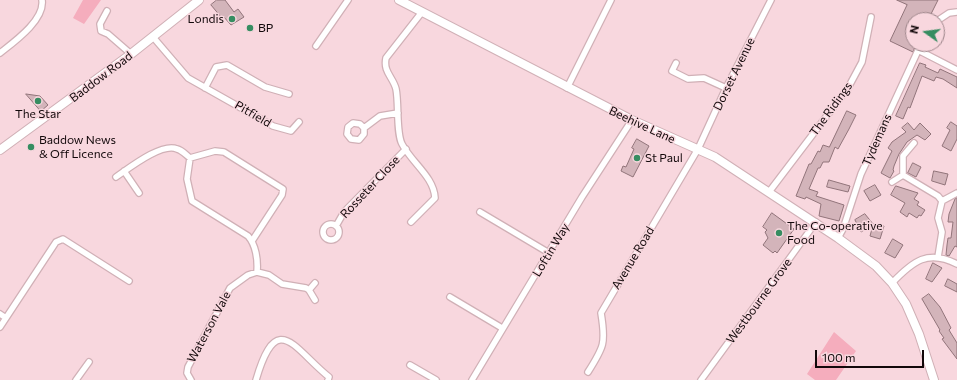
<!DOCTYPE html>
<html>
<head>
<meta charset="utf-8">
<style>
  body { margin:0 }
  #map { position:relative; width:957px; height:380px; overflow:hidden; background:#f8d7de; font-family:Commissioner,sans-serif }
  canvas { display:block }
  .north { position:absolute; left:905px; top:12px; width:40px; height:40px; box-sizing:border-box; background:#f8d7de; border:1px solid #9c8489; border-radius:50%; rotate:284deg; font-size:11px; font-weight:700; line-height:16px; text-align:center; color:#12080a }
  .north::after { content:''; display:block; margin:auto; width:14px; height:18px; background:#368d61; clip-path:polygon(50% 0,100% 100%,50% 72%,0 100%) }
  .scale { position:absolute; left:815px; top:350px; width:109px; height:18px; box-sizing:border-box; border:2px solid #12080a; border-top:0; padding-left:5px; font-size:12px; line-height:14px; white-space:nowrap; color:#12080a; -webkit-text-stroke:3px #f8d7de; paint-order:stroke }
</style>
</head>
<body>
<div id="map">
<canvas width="957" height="380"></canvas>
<div class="north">N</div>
<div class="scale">100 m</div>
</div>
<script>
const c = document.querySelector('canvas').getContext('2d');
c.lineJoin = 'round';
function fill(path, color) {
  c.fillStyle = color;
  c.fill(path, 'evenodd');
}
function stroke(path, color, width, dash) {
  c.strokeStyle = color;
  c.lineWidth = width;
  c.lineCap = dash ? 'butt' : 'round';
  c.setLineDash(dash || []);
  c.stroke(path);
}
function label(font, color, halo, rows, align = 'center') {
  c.font = font + ' Commissioner,sans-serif';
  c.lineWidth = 3;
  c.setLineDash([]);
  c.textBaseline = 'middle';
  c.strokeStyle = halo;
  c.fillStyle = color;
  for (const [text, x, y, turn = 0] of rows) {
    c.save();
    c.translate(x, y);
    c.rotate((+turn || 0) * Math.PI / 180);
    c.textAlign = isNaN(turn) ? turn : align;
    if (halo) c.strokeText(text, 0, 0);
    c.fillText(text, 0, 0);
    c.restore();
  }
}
const green = new Path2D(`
  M83 0H101L84 24 73 18Z
  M834 332 856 351 836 380H815L807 374Z`);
const building = new Path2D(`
  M217 0H225L234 12 238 9 244 17 231 25 223 16 221 17 211 5Z
  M897 0H938L928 20H913V44H916L913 52 890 41 907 5Z
  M920 63 926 65 925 67 938 73 940 69 957 77V88L943 79 936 77 934 81 922 76 910 108 908 107 903 119 896 116Z
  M26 94 40 96 48 105 41 111Z
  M847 111 856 115 849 129 838 149 835 147 829 162H823L820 168H818L809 189 818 192 816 196 844 205 839 221 819 216 821 204 806 197 805 199 796 196 809 164H811L818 151 820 152 823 145 829 147Z
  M951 122 957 126V139L951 151 942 146 950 130 947 128Z
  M908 123 914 130 920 123 931 134 925 140 917 135 907 142 899 154 894 166 893 170 894 171 890 178 881 173 892 151 888 148 892 142 906 132 902 128Z
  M637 139 649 146 633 177 621 171 623 166 626 167 634 149 632 148Z
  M913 163 921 167 916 177 908 173Z
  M934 171 948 174 945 185 932 181Z
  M829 180 850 186 848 192 827 187Z
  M875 185 881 195 870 201 864 191Z
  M896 186 918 193 914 199 919 202 917 205 925 210 921 216 919 215 917 218 909 213 907 217 900 212 905 203 891 195Z
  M957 198V247L955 246 949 256 946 255 947 245 948 238H951L953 222H948L949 214 955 199Z
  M772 213 794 229 777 253 775 251 773 253 763 245 768 238 765 232 767 230 763 227Z
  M865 214 873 224 884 226 880 239 870 236 873 225 861 232 855 220Z
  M893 239 903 245 895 258 885 253Z
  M933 263 942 268 932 282 926 279Z
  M948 279 957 284V292L945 286Z
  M929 294 940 307 951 328 949 330 957 343V359L942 339 944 338 939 331 940 330 922 299Z`);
const minor = new Path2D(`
  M107 11 100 24 101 31 108 34 131 54
  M937 21 949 13 957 12
  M153 37 188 78 273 126 291 131 299 122
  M316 46 348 0
  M918 50 957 70
  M0 53C14 42 45 20 42 0
  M676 63 672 71 688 79 704 78 726 88
  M205 88 216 67 227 65 265 87 289 94
  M567 88 611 0
  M364 128V134L359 140 351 139 347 134 348 127 353 123 360 124 364 128 380 116 398 113
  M914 143 903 156V175L938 196 942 201 938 218 942 232 938 257
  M190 158 215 151 224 152 283 189 282 195 252 241
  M124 171 139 193
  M116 177C128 169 162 142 177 149 182 150 186 155 190 158L187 179 192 201 248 236C256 245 258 260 257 272
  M892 182 903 175
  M769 192 848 88 862 62 871 17
  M942 201 957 193
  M480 212 549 253
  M411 222 435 198C434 177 412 163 402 144 396 133 399 103 396 89 393 77 383 72 386 58L422 12
  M323 232a8 8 0 1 1 16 0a8 8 0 1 1-16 0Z
  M336 226 344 212 406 149
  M838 238 843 229 861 174 921 44
  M892 283C913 261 928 249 957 264
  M309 290 315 283
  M450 297 502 328
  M0 314 6 318
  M0 327 56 242 63 239 129 281
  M410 365 436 380
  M588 372C604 347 606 343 601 313L698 149 726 88 771 0
  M76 380 89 362
  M191 380 187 373 188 367 230 288 248 275 257 272 269 275 282 284 306 288 309 290 315 300
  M256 380C277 308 294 349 329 377L328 380
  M472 380 582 197 632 120
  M701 380 816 222`);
const secondary = new Path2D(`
  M399 0 632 120 715 157 838 238 876 266 892 283 906 304 919 334 934 380
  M0 150 131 54 199 0`);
const markers = [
  [232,19,4,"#368d61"],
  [250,28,4,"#368d61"],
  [38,101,4,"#368d61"],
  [31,147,4,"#368d61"],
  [637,158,4,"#368d61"],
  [779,233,4,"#368d61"]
];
const poiNames = [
  ["Londis",224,19,"right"],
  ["BP",258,28],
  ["The Star",38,114,"center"],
  ["Baddow News",39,140],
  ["& Off Licence",39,154],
  ["St Paul",645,158],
  ["The Co-operative",787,226],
  ["Food",787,240]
];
const streetNames = [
  ["Dorset Avenue",734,74,-64],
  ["Baddow Road",101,77,-37],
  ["The Ridings",831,109,-54],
  ["Pitfield",253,114,30],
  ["Beehive Lane",642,125,25],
  ["Tydemans",877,140,-66],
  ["Rosseter Close",370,187,-47],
  ["Loftin Way",551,250,-59],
  ["Avenue Road",633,258,-59],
  ["Westbourne Grove",759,301,-54],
  ["Waterson Vale",209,327,-62]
];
fill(green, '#f5adbd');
fill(building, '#d3b4ba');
stroke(building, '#91747a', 1);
stroke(minor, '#d0b0b6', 8);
stroke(secondary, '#d0b0b6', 10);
stroke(minor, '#fff', 5.5);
stroke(secondary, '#fff', 8);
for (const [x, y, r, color] of markers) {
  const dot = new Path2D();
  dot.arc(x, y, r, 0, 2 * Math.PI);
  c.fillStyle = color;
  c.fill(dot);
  stroke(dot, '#f8d7de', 1.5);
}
label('12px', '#12080a', '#f8d7de', poiNames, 'left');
label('12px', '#12080a', '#f8d7de', streetNames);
</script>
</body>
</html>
